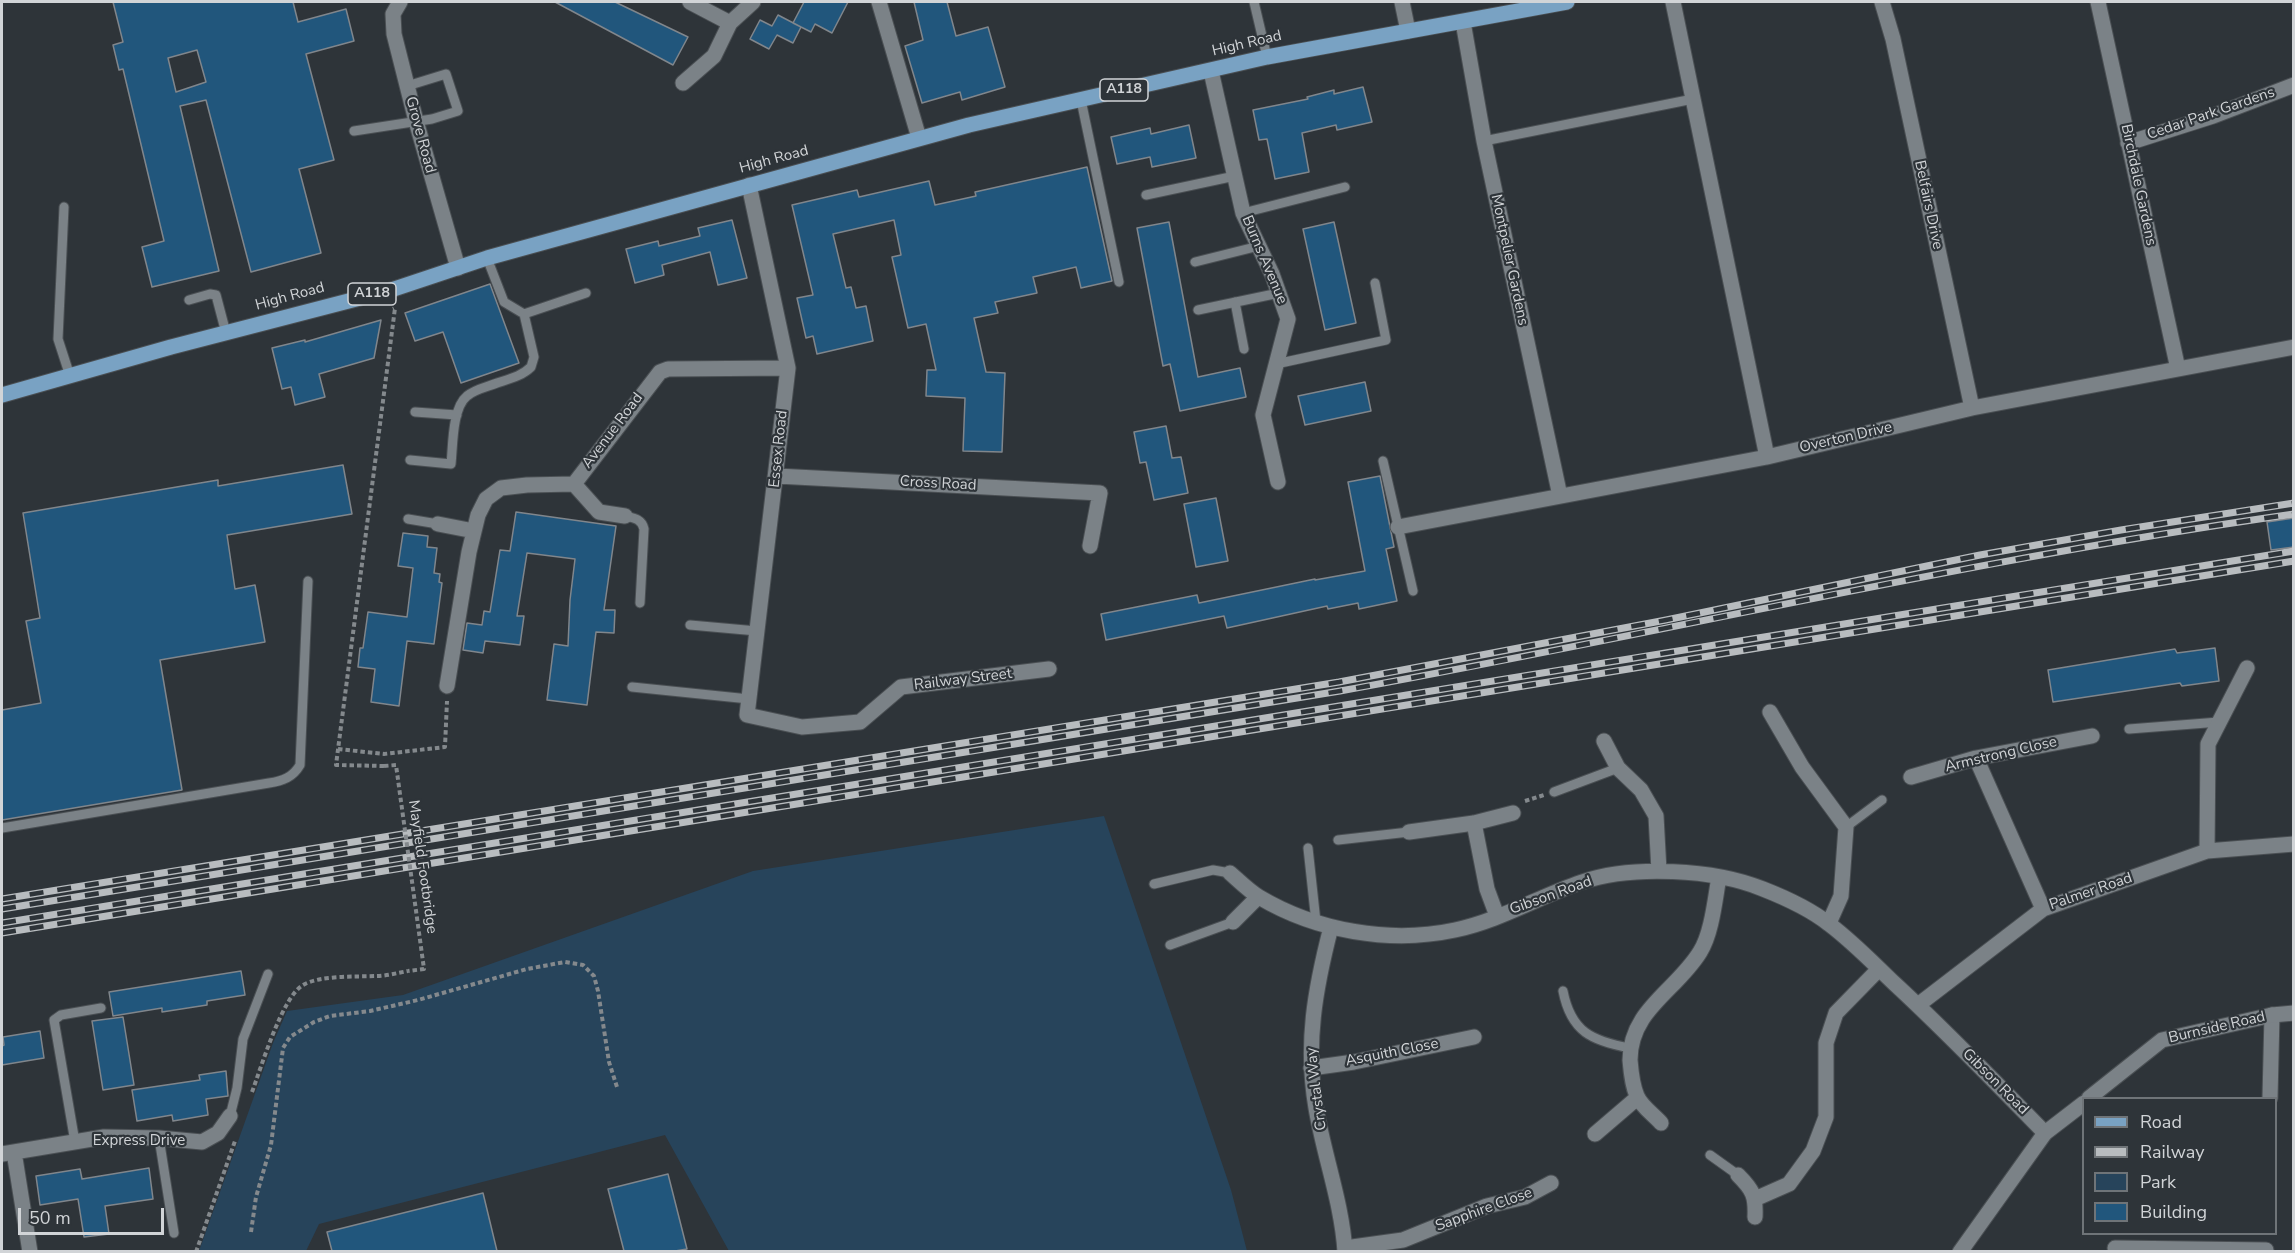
<!DOCTYPE html>
<html>
<head>
<meta charset="utf-8">
<style>
  body { margin:0 }
  #map { position:relative; width:2295px; height:1253px; overflow:hidden; background:#2e3439; font-family:"Nunito Sans",sans-serif }
  canvas { display:block }
  .frame { position:absolute; inset:0; border:3px solid #d1d4d7; pointer-events:none }
  .legend { position:absolute; left:2082px; top:1097px; width:195px; height:138px; box-sizing:border-box; background:#2e3439; border:2px solid #6f7478; margin:0; padding:8px 10px; list-style:none; font-size:18px; color:#d1d4d7 }
  .legend li { display:flex; align-items:center; gap:12px; height:30px }
  .legend b { width:30px; border:2px solid #6f7478 }
  .scale { position:absolute; left:18px; top:1208px; width:146px; height:27px; box-sizing:border-box; border:3px solid #d1d4d7; border-top:0; padding-left:8px; font-size:18px; line-height:21px; white-space:nowrap; color:#d1d4d7; -webkit-text-stroke:4px #2e3439; paint-order:stroke }
</style>
</head>
<body>
<div id="map">
<canvas width="2295" height="1253"></canvas>
<div class="frame"></div>
<ul class="legend">
<li><b style="height:8px;background:#79a2c3"></b>Road</li>
<li><b style="height:8px;background:#b8bcbf"></b>Railway</li>
<li><b style="height:16px;background:#27445b"></b>Park</li>
<li><b style="height:16px;background:#21567c"></b>Building</li>
</ul>
<div class="scale">50 m</div>
</div>
<script>
const c = document.querySelector('canvas').getContext('2d');
c.lineJoin = 'round';
function fill(path, color) {
  c.fillStyle = color;
  c.fill(path, 'evenodd');
}
function stroke(path, color, width, dash) {
  c.strokeStyle = color;
  c.lineWidth = width;
  c.lineCap = dash ? 'butt' : 'round';
  c.setLineDash(dash || []);
  c.stroke(path);
}
function label(font, color, halo, rows, align = 'center') {
  c.font = font + ' "Nunito Sans",sans-serif';
  c.lineWidth = 4.5;
  c.setLineDash([]);
  c.textBaseline = 'middle';
  c.strokeStyle = halo;
  c.fillStyle = color;
  for (const [text, x, y, turn = 0] of rows) {
    c.save();
    c.translate(x, y);
    c.rotate((+turn || 0) * Math.PI / 180);
    c.textAlign = isNaN(turn) ? turn : align;
    if (halo) c.strokeText(text, 0, 0);
    c.fillText(text, 0, 0);
    c.restore();
  }
}
const green = new Path2D(`
  M1104 816 1231 1190 1247 1251H729L665 1135 319 1224 306 1251H199L273 1043 287 1011 403 995 753 871Z`);
const building = new Path2D(`
  M113 2H293L298 22 346 9 354 41 306 54 334 160 299 169 321 253 251 272 206 100 180 106 219 271 152 287 142 247 164 241 123 69 119 70 113 45 123 42ZM197 50 206 82 176 92 168 58Z
  M555 2H615L688 37 673 65Z
  M804 2H848L832 33 815 24 811 32 793 23Z
  M914 2H947L956 36 988 27 1005 87 962 100 960 92 922 103 905 46 923 40Z
  M778 15 801 27 793 43 777 35 769 49 750 39 760 20 772 26Z
  M1363 87 1372 122 1337 130 1336 125 1302 133 1309 172 1275 179 1267 139 1259 140 1253 110 1308 99 1307 97 1334 90V94Z
  M1189 125 1196 158 1152 167 1150 157 1117 164 1111 137 1150 128 1151 134Z
  M1087 167 1112 281 1081 288 1076 267 1033 277 1037 293 995 302 998 313 974 318 986 372 1005 373 1002 452 963 451 965 398 926 396 927 370H936L926 324 908 328 892 257 901 255 894 220 833 234 846 288 851 287 856 308 866 306 873 341 817 354 813 336 806 338 797 298 813 295 792 205 857 190 859 197 929 181 935 205 976 196 975 192Z
  M732 220 747 278 718 285 710 252 662 265 664 275 635 283 626 249 658 241 659 246 700 236 698 228Z
  M1169 222 1198 377 1240 368 1246 397 1180 411 1170 364 1163 366 1137 228Z
  M1334 222 1356 323 1325 330 1303 229Z
  M490 284 519 363 461 383 443 332 415 341 405 313Z
  M381 320 374 358 319 374 325 397 295 405 291 387 282 389 272 348 305 340V342Z
  M1365 382 1371 411 1305 425 1298 396Z
  M1166 426 1172 458 1181 457 1188 493 1154 500 1146 462 1140 463 1134 432Z
  M343 465 352 514 227 535 235 589 255 585 265 642 160 660 182 790 2 820V710L41 703 26 621 40 618 23 513 218 480V486Z
  M1380 476 1394 547 1386 549 1397 601 1359 609 1358 603 1328 609 1327 606 1227 628 1224 616 1106 640 1101 614 1197 595 1199 603 1315 579V580L1365 571 1348 482Z
  M1216 498 1228 561 1196 567 1184 504Z
  M516 512 616 526 604 610H615L614 633 596 632 587 705 547 700 554 644 568 646 570 600 575 559 527 553 517 616H524L520 645 485 641 483 653 463 650 467 623 482 625 484 611 490 612 500 550 510 551Z
  M2294 518V547L2271 550 2267 522Z
  M403 533 428 536 427 547 437 548 434 573 440 574 439 582 442 583 434 644 407 641 399 706 371 702 375 669 358 667 360 648H363L368 612 407 617 413 568 398 566Z
  M2215 648 2219 681 2182 686 2180 683 2053 702 2048 670 2175 649 2177 653Z
  M241 971 245 995 207 1001V1005L162 1012V1008L113 1016 109 992Z
  M123 1017 134 1085 103 1090 92 1021Z
  M40 1031 44 1058 2 1065V1046L4 1045 3 1037Z
  M226 1071 228 1096 206 1099 208 1115 173 1121 172 1115 137 1121 132 1090 200 1080 199 1075Z
  M149 1168 153 1199 105 1206 109 1234 84 1237 78 1199 40 1205 36 1176 80 1169 82 1179Z
  M668 1174 687 1249 675 1251H624L608 1189Z
  M483 1193 497 1251H332L327 1232Z`);
const path = new Path2D(`
  M338 749 384 754 445 747 447 701
  M384 766 336 765 395 308 393 309
  M1525 801 1544 795
  M252 1092C261 1068 282 997 303 985 320 975 356 977 376 976 386 976 397 973 408 971
  M251 1232 256 1197 271 1145 283 1048 290 1037 314 1022 330 1016 370 1011 418 1000 527 969 565 962 583 965 594 976 598 991 609 1062 617 1087
  M196 1252 235 1141`);
const lane = new Path2D(`
  M1254 2 1267 57
  M1081 100 1119 282
  M354 131 432 119 458 111 446 74 407 86
  M1484 141 1693 99
  M1146 195 1235 176
  M64 207 58 339 70 376
  M1243 213 1345 187
  M487 258 504 302 524 314 586 293
  M1195 262 1259 246
  M189 300 210 294 216 295 226 333
  M1235 302 1244 349
  M1198 310 1279 293
  M1276 364 1386 340 1375 283
  M415 412 457 415
  M410 460 451 464C453 446 452 408 467 396 475 389 487 387 497 383 509 379 522 376 531 367L534 357 524 314
  M1383 461 1413 591
  M625 516C634 518 642 519 644 529L640 603
  M408 519 438 524
  M690 625 757 631
  M632 687 749 699
  M2129 729 2219 722
  M1554 792 1618 768
  M1846 827 1882 800
  M2 828 269 783C283 781 293 777 300 765L308 581
  M1338 840 1409 832
  M1308 848 1316 922
  M1154 884 1213 870 1230 873
  M1170 945 1233 922
  M1563 991C1571 1032 1592 1041 1630 1048
  M230 1116 237 1088 243 1039 268 974
  M159 1138 174 1233
  M75 1142 54 1020 61 1015 101 1008
  M1710 1155 1738 1175`);
const street = new Path2D(`
  M690 2 730 23 753 2
  M879 2 919 138
  M1402 2 1408 31
  M1673 2 1767 457
  M1882 2 1893 39 1972 408
  M2098 2 2178 369
  M1463 22 1484 141 1560 496
  M1211 71 1243 213 1272 274 1288 319 1263 415 1278 482
  M683 83 714 56 730 23
  M2128 143 2213 116 2294 85
  M749 185 788 368 747 715 802 727 860 722 901 687 1049 669
  M777 476 1100 493 1090 546
  M574 484 660 372 668 369 788 368
  M574 484 599 512 625 516
  M438 524 474 531
  M1398 527 1767 457 1972 408 2294 347
  M447 686 469 552 478 515 486 499 501 488 527 485 574 484
  M1770 712 1802 767 1846 827 1841 896 1829 923
  M1604 741 1618 768 1641 790 1656 816 1659 871
  M1976 758 2043 909
  M1911 777 1976 758 2092 736
  M1474 823 1487 889 1497 916
  M1409 832 1474 823 1513 813
  M2207 851 2208 744 2247 668
  M1230 873C1239 881 1249 891 1259 897 1316 931 1390 944 1455 930 1499 921 1540 896 1582 882 1632 865 1714 869 1763 889 1786 898 1810 909 1829 924 1853 942 1874 964 1895 984 1947 1032 1996 1083 2045 1133
  M1233 922 1258 897
  M1331 927C1315 989 1305 1044 1316 1108 1324 1156 1342 1203 1345 1252
  M1918 1005 2043 909 2207 851 2294 844
  M1311 1068 1354 1062 1474 1037
  M2270 1098 2272 1015
  M1661 1123C1654 1115 1641 1106 1637 1096 1632 1085 1631 1072 1630 1060 1630 1010 1676 991 1700 952 1712 933 1715 899 1719 877
  M1595 1134 1637 1098
  M14 1152 30 1252
  M2 1154 104 1137 159 1138 202 1142 218 1133 230 1116
  M1738 1175C1753 1190 1756 1196 1755 1217
  M1755 1199 1789 1184 1813 1151 1826 1117V1043L1836 1013 1879 969
  M1345 1248 1403 1240 1487 1206 1525 1197 1551 1183
  M2115 1248 2266 1250`);
const secondary = new Path2D(`
  M400 2 393 14 394 34 416 121 458 268
  M2089 1098 2162 1040 2272 1015 2294 1013
  M1960 1252 2045 1133 2084 1103`);
const primary = new Path2D(`
  M2 395 171 347 391 290 487 258 969 125 1267 57 1567 2`);
const rail = new Path2D(`
  M2 899 1339 682 1666 620 1980 555 2121 530 2294 503
  M2 909 1340 691C1658 634 1973 559 2294 514
  M2 923 2294 551
  M2 933 2294 561`);
const pathBridge = new Path2D(`
  M384 766 396 765 424 969 408 971`);
const shields = [
  [1124,90,48],
  [372,294,48]
];
const shieldNames = [
  ["A118",1124,90],
  ["A118",372,294]
];
const streetNames = [
  ["High Road",1247,44,-13],
  ["Cedar Park Gardens",2211,114,-19],
  ["Grove Road",420,135,75],
  ["High Road",774,160,-15],
  ["Birchdale Gardens",2138,185,78],
  ["Belfairs Drive",1928,205,78],
  ["Burns Avenue",1264,260,67],
  ["Montpelier Gardens",1509,260,78],
  ["High Road",290,297,-15],
  ["Avenue Road",613,431,-53],
  ["Overton Drive",1846,438,-13],
  ["Essex Road",779,449,-84],
  ["Cross Road",938,484,3],
  ["Railway Street",963,680,-7],
  ["Armstrong Close",2001,755,-13],
  ["Mayfield Footbridge",422,867,82],
  ["Palmer Road",2091,892,-19],
  ["Gibson Road",1551,896,-20],
  ["Burnside Road",2217,1028,-13],
  ["Asquith Close",1392,1053,-11],
  ["Gibson Road",1995,1082,45],
  ["Crystal Way",1317,1089,-97],
  ["Express Drive",139,1141],
  ["Sapphire Close",1484,1210,-20]
];
fill(green, '#27445b');
fill(building, '#21567c');
stroke(building, '#80868c', 1.5);
stroke(lane, '#4a4f53', 11);
stroke(street, '#4a4f53', 17);
stroke(secondary, '#4a4f53', 17);
stroke(primary, '#4a4f53', 17);
stroke(path, '#84898d', 4, [4.5, 3]);
stroke(lane, '#7b8287', 9);
stroke(street, '#7b8287', 15);
stroke(secondary, '#7b8287', 15);
stroke(primary, '#79a2c3', 15);
stroke(rail, '#b8bcbf', 7);
stroke(rail, '#2e3439', 4.5, [14]);
stroke(pathBridge, '#84898d', 4, [4.5, 3]);
for (const [x, y, w] of shields) {
  const box = new Path2D();
  box.roundRect(x - w / 2, y - 11, w, 22, 4.5);
  c.fillStyle = '#2e3439';
  c.fill(box);
  stroke(box, '#d1d4d7', 1.5);
}
label('bold 14px', '#d1d4d7', null, shieldNames);
label('15px', '#d1d4d7', '#2e3439', streetNames);
</script>
</body>
</html>
